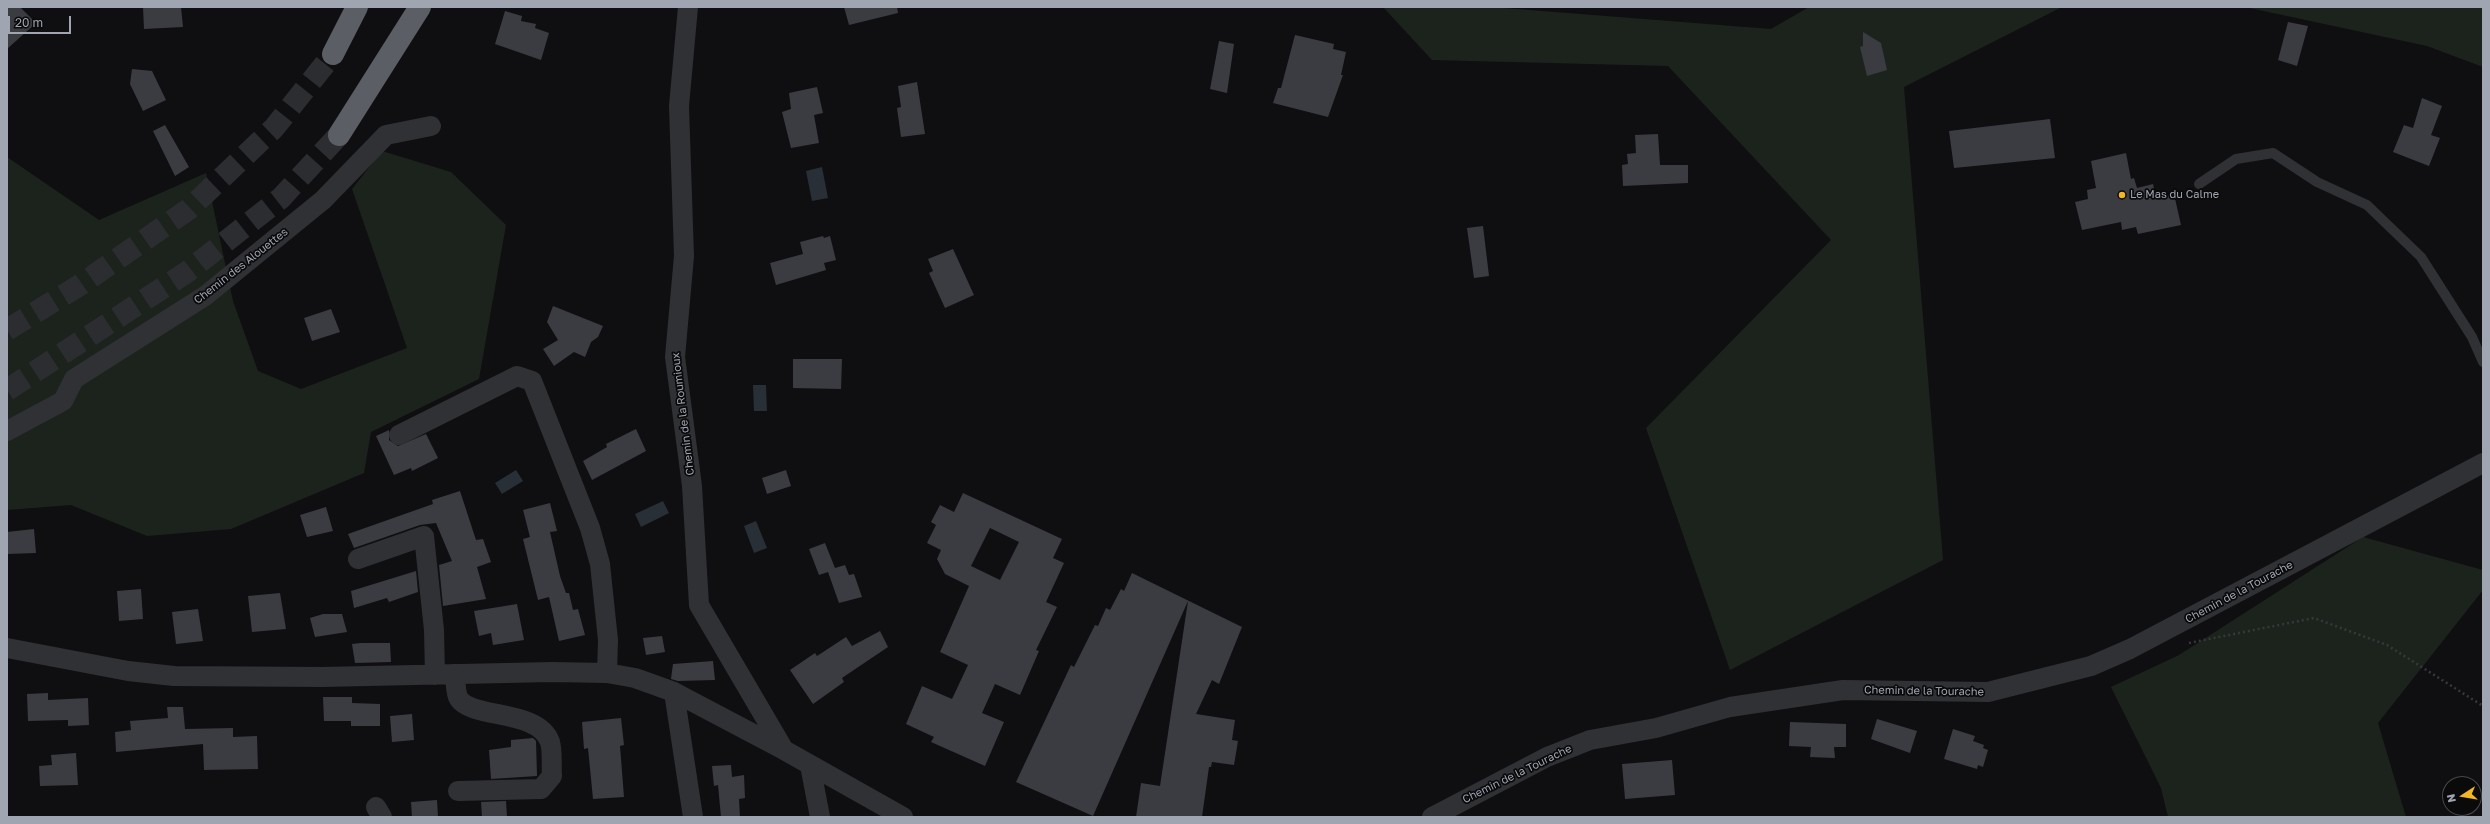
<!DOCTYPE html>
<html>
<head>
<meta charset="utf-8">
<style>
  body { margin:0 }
  #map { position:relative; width:2490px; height:824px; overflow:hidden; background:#0f0f11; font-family:"Golos Text",sans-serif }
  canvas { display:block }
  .frame { position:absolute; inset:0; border:8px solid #a0a5b2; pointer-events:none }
  .north { position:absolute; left:2442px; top:776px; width:40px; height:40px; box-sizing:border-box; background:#0a0a0b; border:1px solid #46484e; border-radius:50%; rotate:258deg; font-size:11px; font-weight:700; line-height:16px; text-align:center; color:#a0a5b2 }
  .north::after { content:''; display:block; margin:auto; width:14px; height:18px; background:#f2b625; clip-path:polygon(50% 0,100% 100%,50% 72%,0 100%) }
  .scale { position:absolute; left:8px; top:16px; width:63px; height:18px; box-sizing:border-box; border:2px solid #a0a5b2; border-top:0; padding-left:5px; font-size:12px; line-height:14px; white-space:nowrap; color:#a0a5b2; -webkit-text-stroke:3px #0a0a0b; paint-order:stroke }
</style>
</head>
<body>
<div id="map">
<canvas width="2490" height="824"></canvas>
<div class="frame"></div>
<div class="north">N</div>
<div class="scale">20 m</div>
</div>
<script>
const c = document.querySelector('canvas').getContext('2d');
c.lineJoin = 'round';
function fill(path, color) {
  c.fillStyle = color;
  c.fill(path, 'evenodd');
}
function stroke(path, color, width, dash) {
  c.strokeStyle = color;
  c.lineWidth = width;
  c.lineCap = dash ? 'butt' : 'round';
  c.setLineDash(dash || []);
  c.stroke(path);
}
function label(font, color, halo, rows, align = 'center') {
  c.font = font + ' "Golos Text",sans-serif';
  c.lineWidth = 3.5;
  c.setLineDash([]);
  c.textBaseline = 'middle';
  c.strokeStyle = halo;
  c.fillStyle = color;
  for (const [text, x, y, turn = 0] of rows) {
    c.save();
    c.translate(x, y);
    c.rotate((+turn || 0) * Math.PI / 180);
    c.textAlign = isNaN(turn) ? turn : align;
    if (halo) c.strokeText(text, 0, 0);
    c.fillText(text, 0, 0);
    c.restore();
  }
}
const green = new Path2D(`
  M1383 7H1491L1771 29 1809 7H2062L1904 87 1943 560 1730 670 1646 428 1831 240 1668 66 1432 60Z
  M2245 7H2483V67L2427 46Z
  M382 151 451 172 506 225 479 379 371 432 364 473 231 529 147 536 71 505 7 510V157L99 220 206 173 233 301 258 371 301 389 407 348 352 189Z
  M2363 537 2483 570V590L2378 723 2406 817H2168L2161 788 2111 687 2179 655Z`);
const water = new Path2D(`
  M822 167 828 198 812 201 806 171Z
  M753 385H766L767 411H754Z
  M516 470 523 481 502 494 495 483Z
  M663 501 669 513 641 527 635 514Z
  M756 521 767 548 754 553 744 526Z`);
const building = new Path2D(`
  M7 7H20L36 23 7 49Z
  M143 7H181L183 27 144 29Z
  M844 7H897L898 13 849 25Z
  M505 11 522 16 521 21 536 24 535 28 549 33 541 60 495 44Z
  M2288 22 2308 26 2297 66 2278 60Z
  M1863 32 1881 43 1887 70 1867 76 1860 47 1863 46Z
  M1295 35 1334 44 1333 49 1346 52 1341 75H1343L1328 117 1273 103 1278 88H1281Z
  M1219 41 1234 44 1227 93 1210 89Z
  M132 69 152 71 166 100 143 111 130 84Z
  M917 82 925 134 901 137 897 108 901 107 898 86Z
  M817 87 823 113 814 115 819 143 791 148 782 112 791 109 789 93Z
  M2422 98 2442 106 2431 135 2440 138 2429 166 2393 152 2404 125 2413 128Z
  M2050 119 2055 158 1954 168 1949 131Z
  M165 125 189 167 175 176 153 131Z
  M1658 134 1660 165H1688V183L1623 186 1622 165 1628 164 1627 154 1636 153 1635 135Z
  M2126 153 2131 179 2134 178 2137 188 2153 184 2156 198 2174 194 2181 225 2138 234 2136 227 2122 230 2121 222 2082 230 2075 202 2088 199 2087 190 2096 188 2091 161Z
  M1483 226 1489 276 1474 278 1467 228Z
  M823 236 824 238 830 236 836 260 824 263 826 270 776 285 770 263 803 254 800 242Z
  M953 249 974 295 945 308 929 273 933 271 928 259Z
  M553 306 603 326 598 337 591 342 585 357 574 352 554 366 543 349 558 340 547 322Z
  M331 309 340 332 312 341 304 318Z
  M793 359H842L841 389 793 388Z
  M636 429 646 451 592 480 583 461 607 447 606 444Z
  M389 430V440L398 446 426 434 438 458 412 471 411 468 394 475 376 436Z
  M786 470 791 486 767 494 762 478Z
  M460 491 476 540 483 539 491 562 477 567 486 599 443 606 439 565 452 561 436 523 420 525 354 548 348 534 433 504 432 500Z
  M963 493 1062 539 1053 558 1064 563 1046 602 1057 607 1036 650 1039 651 1020 695 995 684 982 713 1004 722 985 766 931 742 934 737 906 724 922 686 952 699 968 665 940 652 969 586 945 574 937 559 941 550 927 543 936 525 931 522 940 505 954 512ZM990 528 1019 542 1000 580 971 566Z
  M550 503 557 531 550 532 560 576 566 593H569L573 610 578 609 585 635 559 641 549 597 538 600 523 539 530 537 523 510Z
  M326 507 333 531 307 537 300 515Z
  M34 529 36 553 7 554V532Z
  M825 543 835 568 845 565 849 575 854 574 862 597 839 603 828 572 819 575 809 549Z
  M416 571 418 592 389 602 387 598 354 608 351 591Z
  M1132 573 1242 627 1219 684 1212 680 1196 714 1235 720 1232 740 1238 741 1234 765 1212 762 1211 767H1209L1202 817H1136L1141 783 1160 786 1188 601 1093 816 1016 782 1071 665 1074 667 1095 625 1098 626 1106 608 1110 610 1121 589 1124 591Z
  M141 589 143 619 119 621 117 591Z
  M280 593 286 629 252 632 248 596Z
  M517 604 524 640 493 645 491 633 479 636 474 611Z
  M198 609 203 641 176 644 172 612Z
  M323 614H342L347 632 315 637 310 618Z
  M880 631 888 647 842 678 844 682 813 704 790 670 815 653 817 656 846 637 852 646Z
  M662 636 665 652 646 655 643 638Z
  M361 643H390L391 662 355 663 352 644Z
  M713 661 715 680 678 681 671 679 673 664Z
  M48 693V700L88 698 89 725 68 726V720L28 721 27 694Z
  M323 697H352V703L380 704V726H351V721H324Z
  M167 707H183L185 729 233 728V737L257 736 258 769 204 770 203 744 116 752 115 732 131 730 130 721 168 718Z
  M412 714 414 740 392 742 390 716Z
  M621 718 624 745 620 746 624 797 593 799 588 748 584 749 582 722Z
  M1877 719 1917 731 1910 753 1871 739Z
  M1790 722 1846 724V747H1834L1835 758 1810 757 1811 747 1789 746Z
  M1953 729 1975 736 1973 741 1984 745 1983 748 1988 750 1983 767 1978 765 1977 769 1944 759Z
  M533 738 536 741 537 776 491 779 489 750 511 747V740Z
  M76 753 78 785 40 786 39 766 52 765 51 755Z
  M1672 760 1675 795 1625 799 1622 764Z
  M731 765 732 777 744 775 745 798 739 799 740 817H721L718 785 714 786 712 766Z
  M437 800 438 817H412L411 802Z
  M506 801 507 817H482L481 802Z`);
const highwayTunnel = new Path2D(`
  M7 330 80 285 189 209 274 128 333 54
  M7 390 187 272 281 198 339 135`);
const path = new Path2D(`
  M2189 643 2314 618 2387 645 2483 706`);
const lane = new Path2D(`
  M2199 184 2236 159 2273 153 2317 182 2367 205 2421 257 2472 337 2483 362`);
const street = new Path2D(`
  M688 7 679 106 684 256 675 357 692 486 699 605 784 750
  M7 431 63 401 74 379 205 296 323 200 386 135 431 126
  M399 435 517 376 532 381 590 528 600 564 608 640 607 673
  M358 559 424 536 434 630 435 675
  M7 648 128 671 174 676 322 677 552 672 607 673 635 678 674 692 784 750 903 817
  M455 674C456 681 455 693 459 699 473 719 538 709 550 742 553 752 551 766 552 776L541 789 458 791
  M674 692 693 817
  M810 765 820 817
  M376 807 382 817
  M1432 817 1547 757 1590 740 1656 728 1730 707 1843 690 1988 692 2091 666 2130 649 2483 463`);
const highway = new Path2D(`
  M333 54 357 7
  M339 135 420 7`);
const markers = [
  [2122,195,4,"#f2b625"]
];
const poiNames = [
  ["Le Mas du Calme",2130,195]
];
const streetNames = [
  ["Chemin des Alouettes",241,266,-38],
  ["Chemin de la Roumioux",683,414,-97],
  ["Chemin de la Tourache",2239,592,-28],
  ["Chemin de la Tourache",1924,691,1],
  ["Chemin de la Tourache",1517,774,-26]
];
fill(green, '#1c231d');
fill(water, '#282f36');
fill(building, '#3b3c41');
stroke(highwayTunnel, '#2c2d31', 22, [22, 11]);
stroke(path, '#36383c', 2.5, [2, 3]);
stroke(lane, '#303135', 10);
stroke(street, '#303135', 20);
stroke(highway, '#5c5e66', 22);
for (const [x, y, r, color] of markers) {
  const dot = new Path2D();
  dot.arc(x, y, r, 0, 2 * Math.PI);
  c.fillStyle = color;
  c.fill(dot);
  stroke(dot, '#0a0a0b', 1.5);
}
label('11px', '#a0a5b2', '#0a0a0b', poiNames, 'left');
label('11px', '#a0a5b2', '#0a0a0b', streetNames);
</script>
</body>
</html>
